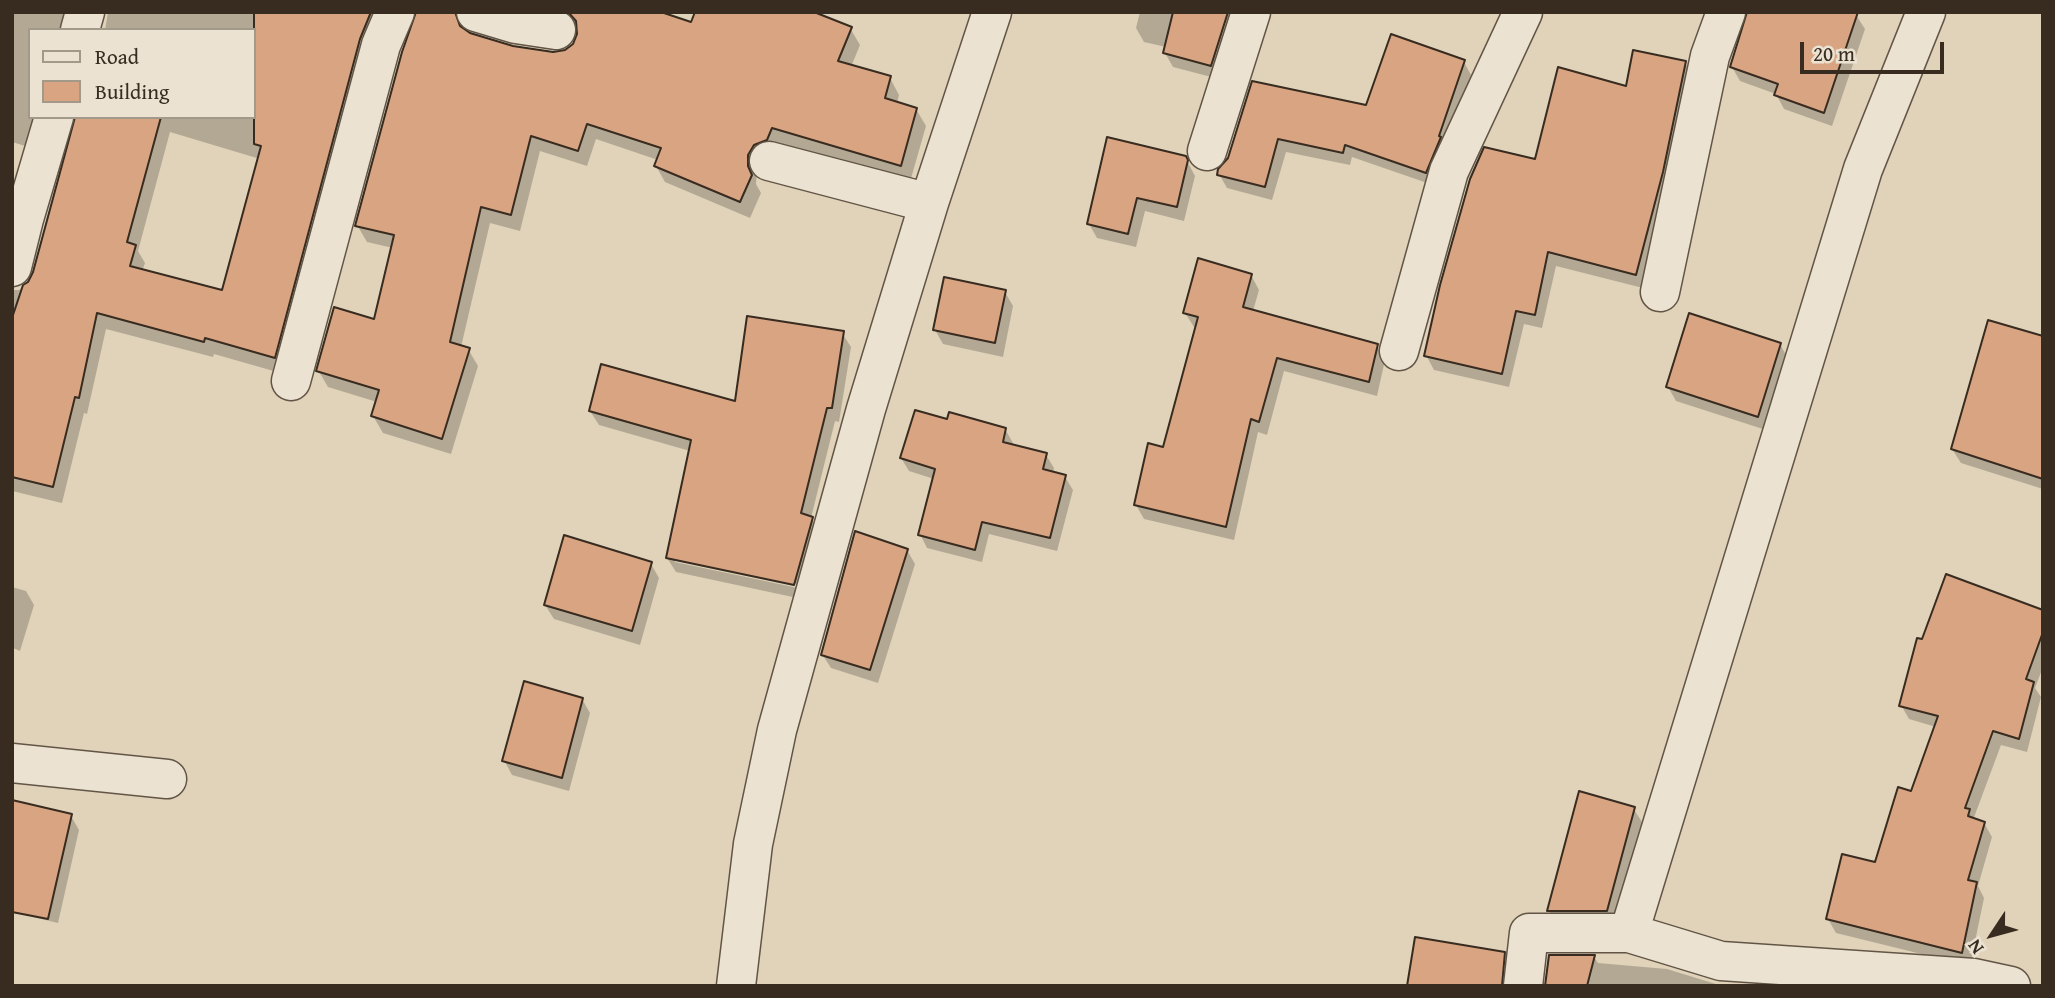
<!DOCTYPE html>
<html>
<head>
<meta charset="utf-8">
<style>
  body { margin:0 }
  #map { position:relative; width:2055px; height:998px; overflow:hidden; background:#e0d3b9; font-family:"Gentium Book Plus",serif }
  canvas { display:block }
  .frame { position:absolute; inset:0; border:14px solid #382b20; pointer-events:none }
  .legend { position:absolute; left:28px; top:28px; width:228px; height:91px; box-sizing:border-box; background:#ebe2d2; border:2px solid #a3998b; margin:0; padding:9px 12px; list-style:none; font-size:21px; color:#382b20 }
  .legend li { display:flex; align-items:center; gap:14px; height:35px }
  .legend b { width:35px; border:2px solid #a3998b }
  .north { position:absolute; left:1957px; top:900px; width:70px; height:70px; -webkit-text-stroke:5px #ebe2d2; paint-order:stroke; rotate:234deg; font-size:19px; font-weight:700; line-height:28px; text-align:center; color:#382b20 }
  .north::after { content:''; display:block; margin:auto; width:24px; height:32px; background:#382b20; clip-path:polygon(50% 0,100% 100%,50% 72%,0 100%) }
  .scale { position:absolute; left:1800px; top:42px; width:144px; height:32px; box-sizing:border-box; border:4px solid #382b20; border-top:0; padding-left:9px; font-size:21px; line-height:24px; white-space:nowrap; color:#382b20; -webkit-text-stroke:5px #ebe2d2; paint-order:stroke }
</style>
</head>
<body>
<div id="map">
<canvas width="2055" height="998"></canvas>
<div class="frame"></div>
<ul class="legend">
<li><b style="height:9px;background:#ebe2d2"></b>Road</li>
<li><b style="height:19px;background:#d8a482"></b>Building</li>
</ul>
<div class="north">N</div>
<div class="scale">20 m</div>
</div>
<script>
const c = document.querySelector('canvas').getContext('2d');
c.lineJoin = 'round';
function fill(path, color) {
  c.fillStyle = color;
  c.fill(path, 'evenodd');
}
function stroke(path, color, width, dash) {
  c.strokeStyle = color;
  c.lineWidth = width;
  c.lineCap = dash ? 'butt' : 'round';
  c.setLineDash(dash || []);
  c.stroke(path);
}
const shadow = new Path2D(`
  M12 12H80L71 30H30V117H49L35 149 12 142Z
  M108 12H390L284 374 214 354 213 357 106 329 87 414 84 413 62 503 12 491V290H19L29 283 35 273 77 117H254V30H105ZM170 132 260 159 224 292 142 271 145 263 138 251Z
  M418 12H471L463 24 464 31 512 47 553 53 564 52 574 45 579 29 571 25 510 12H655L692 25 850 28 860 45 851 67 890 78 899 95 897 103 916 109 926 126 910 182 782 144 776 156 757 172 756 184 761 193 750 218 665 182 656 166 658 160 596 139 587 166 540 151 520 231 490 223 461 347 468 349 478 366 451 454 383 433 373 416 377 402 328 387 318 370 376 321 393 248 367 242 357 225Z
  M1140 12H1244L1219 79 1173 67 1165 53 1166 47 1144 42 1136 28Z
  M1856 15 1865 29 1832 126 1784 109 1776 94 1740 81 1732 67Z
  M1464 62 1471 75 1433 185 1352 157 1350 165 1286 152 1272 200 1227 188 1219 174 1229 158 1253 83 1368 107Z
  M1685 63 1694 77 1643 288 1556 266 1542 328 1524 324 1509 387 1434 370 1426 355 1627 88Z
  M1185 157 1195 176 1184 221 1145 211 1136 247 1097 238 1089 224Z
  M1251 275 1259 290 1253 311 1377 346 1385 360 1377 396 1284 371 1267 435 1258 432 1234 540 1144 519 1136 505 1164 449 1197 328 1194 327 1185 313Z
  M1005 292 1013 306 1003 357 943 344 935 330Z
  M842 333 851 347 839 422 835 421 811 518 820 533 802 599 676 572 667 558 690 451 599 425 590 411 736 404ZM675 558 803 585V589L675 562Z
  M2043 338V489L1961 463 1952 449Z
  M1780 344 1788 359 1766 430 1676 401 1668 387Z
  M948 421 1005 429 1013 443 1012 446 1046 455 1054 468 1053 473 1065 477 1073 490 1057 551 989 534 982 562 927 548 920 534 934 479 909 471 901 458Z
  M907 550 915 564 878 683 831 668 822 654Z
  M651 564 659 578 640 645 554 619 545 605Z
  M12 587 26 591 34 605 20 651 13 648 12 652Z
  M2043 612V667L2035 688 2041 697 2027 752 2001 745 1973 820 1984 823 1992 837 1978 886 1984 898 1970 966 1836 933 1828 919 1876 864 1913 793 1936 727 1909 719 1901 705 1923 641Z
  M582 699 590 713 569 791 512 775 504 760Z
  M1633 808 1642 822 1614 925H1557L1549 911Z
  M71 816 79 830 58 923 12 912Z
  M1504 953 1513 969 1511 986H1409Z
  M1594 957 1598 963 1667 969 1719 985 1737 986H1547Z`);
const building = new Path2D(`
  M254 12H371L360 39 275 358 205 338 204 342 97 313 79 398 75 397 53 487 12 477V318L23 285 28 282 33 272 75 117H161L127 242 136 245 130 266 222 290 261 146 254 144Z
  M416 12H455L460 26 470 33 513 46 553 52 565 50 573 44 577 34 576 21 568 12H661L691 22 695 12H814L852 27 838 61 891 76 885 98 917 108 901 166 772 128 767 140 754 145 748 155V166L752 175 740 202 654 166 661 148 587 124 578 151 531 136 511 215 481 207 450 342 470 348 442 439 371 416 379 390 316 371 334 307 374 319 394 235 355 226 402 52Z
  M1173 12H1228L1211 66 1163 53Z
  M1747 12H1858L1824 113 1774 95 1778 84 1730 67Z
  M1391 34 1465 60 1439 136 1441 137 1426 173 1345 145 1343 153 1278 139 1265 187 1217 175 1218 169 1228 158 1252 81 1366 105Z
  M1633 50 1686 61 1663 172 1636 275 1548 252 1535 315 1516 311 1502 374 1424 356 1440 285 1470 179 1484 147 1535 159 1558 67 1626 86Z
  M1107 137 1186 156 1188 160 1177 207 1137 198 1128 234 1087 224Z
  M1198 258 1252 274 1243 307 1378 344 1369 382 1277 358 1259 422 1251 419 1226 527 1134 505 1148 443 1163 447 1198 317 1183 313Z
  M944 277 1006 290 995 343 933 330Z
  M1689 313 1781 343 1758 417 1666 387Z
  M747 316 844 331 832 408H827L801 513 813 517 794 585 666 558 691 440 589 411 601 364 735 401Z
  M1988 320 2043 336V479L1951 449Z
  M915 410 947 419 949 412 1006 428 1003 442 1047 453 1043 469 1066 475 1050 538 982 522 975 550 918 535 935 469 900 458Z
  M855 531 908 549 870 670 821 655Z
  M564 535 652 562 632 631 544 605Z
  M1946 574 2043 610V632L2026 679 2034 682 2019 739 1993 731 1965 808 1970 809 1968 816 1985 822 1968 880 1977 882 1962 953 1826 919 1842 854 1875 862 1898 787 1911 791 1938 716 1899 706 1917 638 1922 639Z
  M524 681 583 698 562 778 502 761Z
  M1579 791 1635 807 1607 911H1547Z
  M12 800 72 814 48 919 12 912Z
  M1415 937 1505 952 1502 986H1407Z
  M1549 955H1595L1587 986H1545Z`);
const street = new Path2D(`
  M476 12 516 24 556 30
  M80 30 85 12
  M1207 151 1251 12
  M769 161 929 203
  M12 214 24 219 54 117
  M12 267 24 219
  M1660 292 1710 56 1726 12
  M1399 351 1449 171 1523 12
  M291 381 381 45 395 12
  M12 763 167 779
  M1629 933 1863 169 1926 12
  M736 986 753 844 777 730 866 409 929 203 992 12
  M1523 986 1529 933H1629L1721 961 1974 978 2011 986`);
fill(shadow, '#0003');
fill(building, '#d8a482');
stroke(building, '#382b20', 2);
stroke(street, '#625546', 41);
stroke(street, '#ebe2d2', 38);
</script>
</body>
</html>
